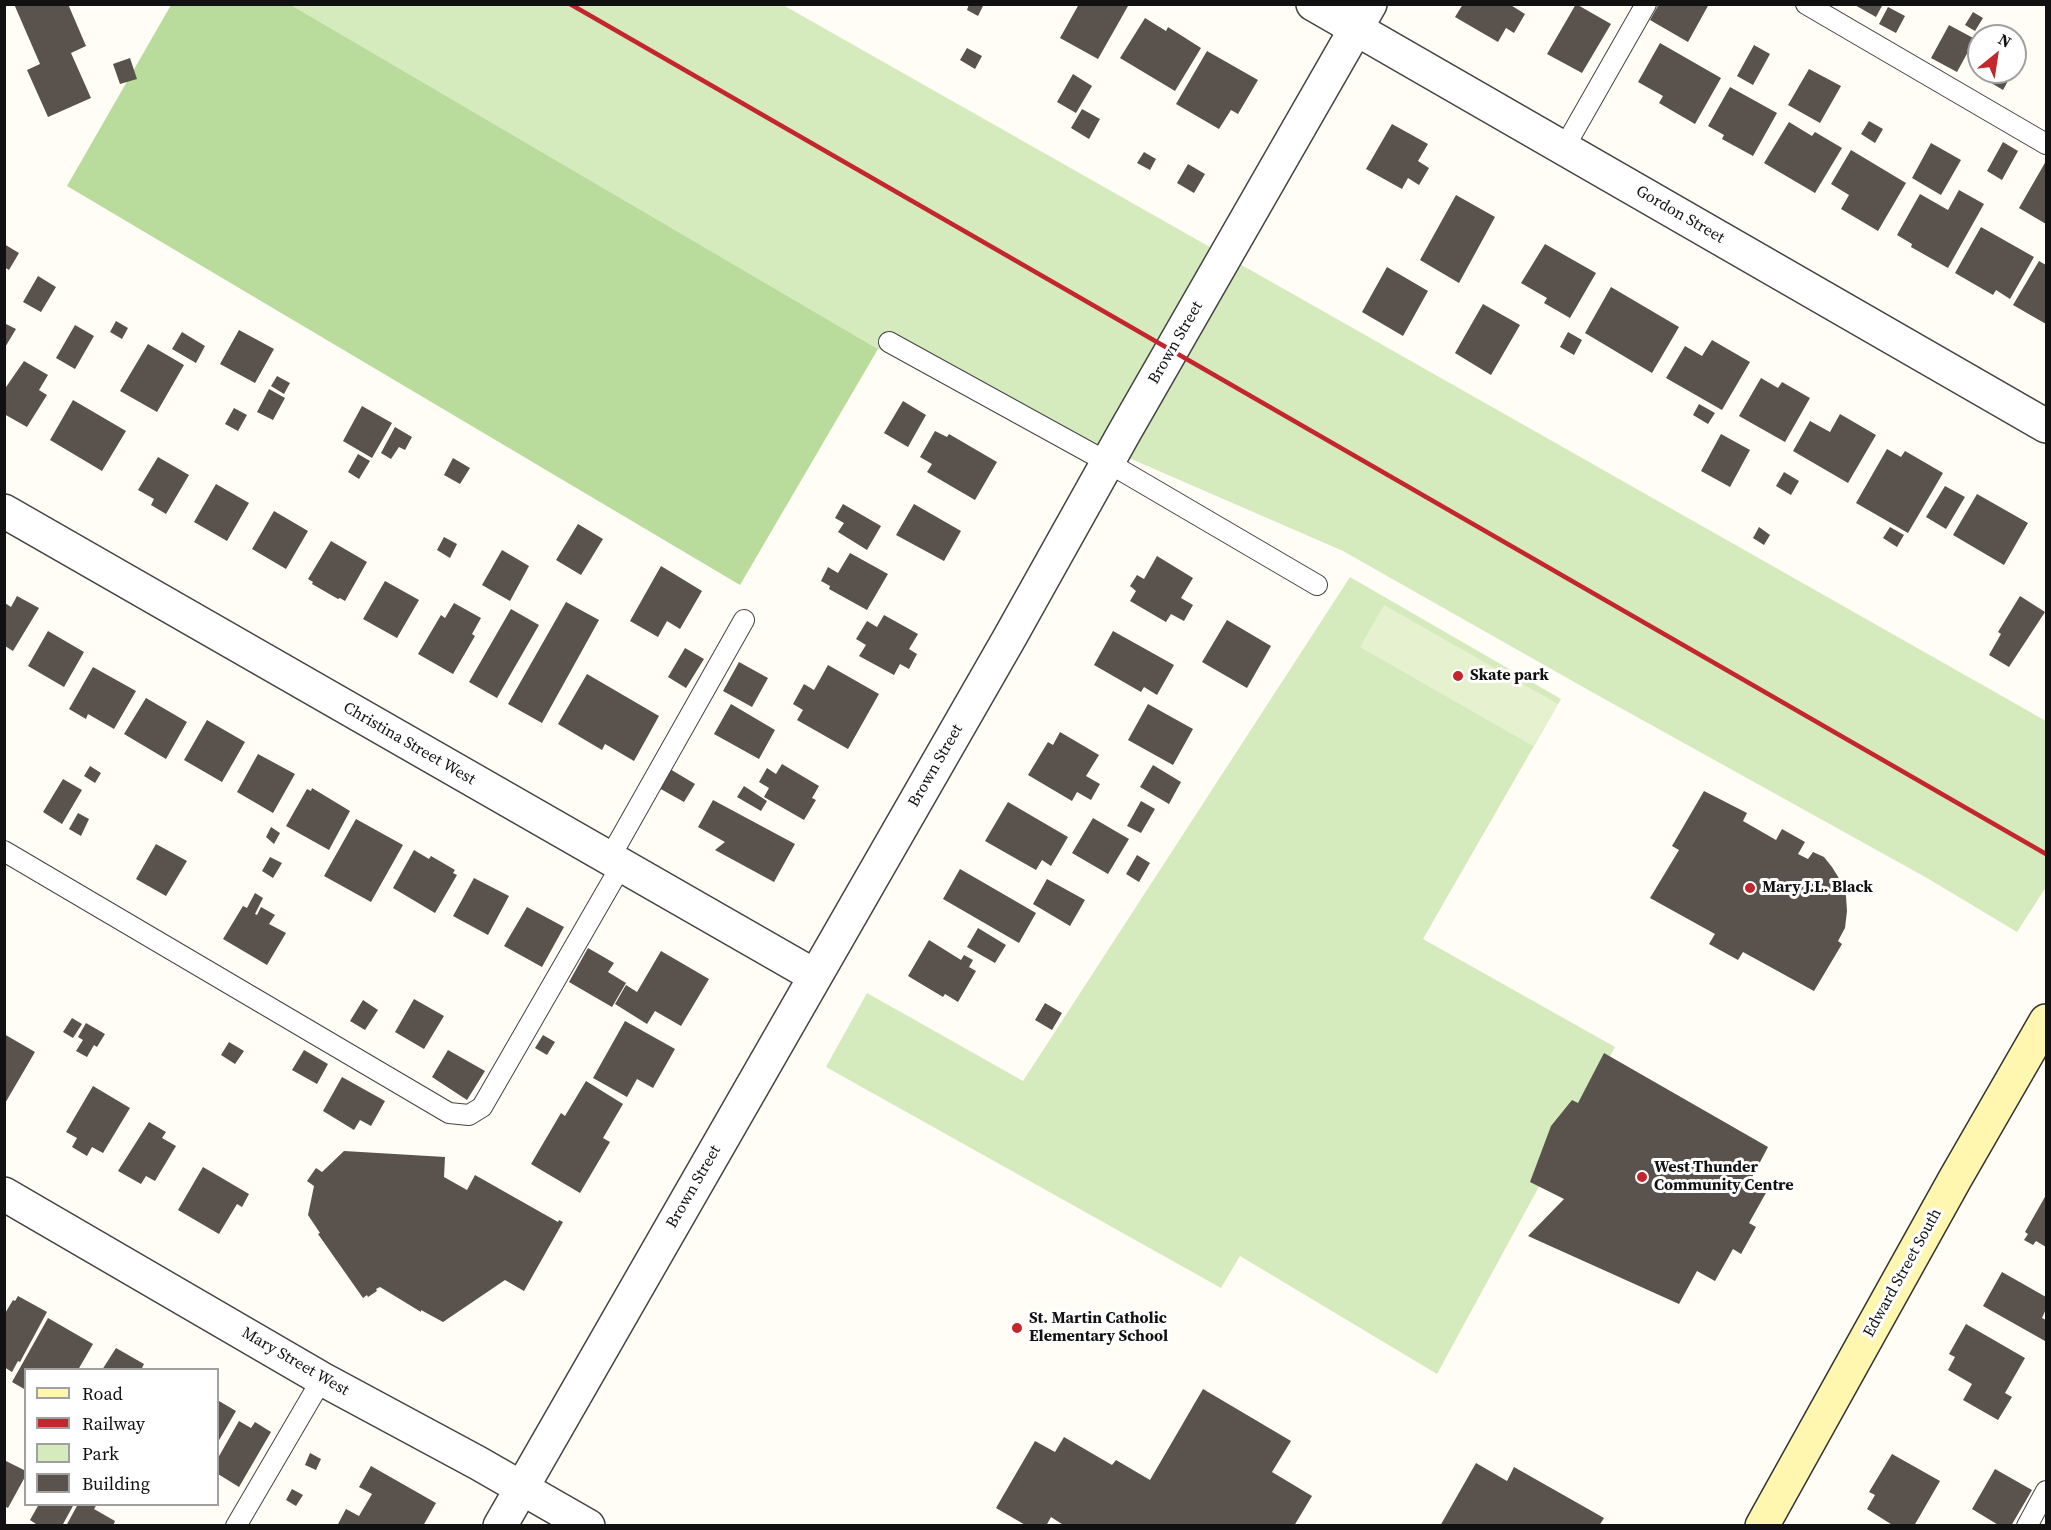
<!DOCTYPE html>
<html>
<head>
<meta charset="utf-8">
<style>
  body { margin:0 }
  #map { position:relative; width:2051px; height:1530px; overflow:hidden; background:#fffdf5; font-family:"Source Serif 4",serif }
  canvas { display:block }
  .frame { position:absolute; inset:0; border:6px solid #111; pointer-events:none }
  .legend { position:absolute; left:24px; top:1368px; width:195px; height:138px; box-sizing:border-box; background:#fff; border:2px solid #a0a0a0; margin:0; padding:8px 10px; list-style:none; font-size:18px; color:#111 }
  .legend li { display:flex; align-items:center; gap:12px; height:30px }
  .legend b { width:30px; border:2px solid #a0a0a0 }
  .north { position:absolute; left:1967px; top:24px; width:60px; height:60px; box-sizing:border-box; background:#fff; border:2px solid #a0a0a0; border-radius:50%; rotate:30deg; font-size:16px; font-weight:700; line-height:24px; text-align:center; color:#111 }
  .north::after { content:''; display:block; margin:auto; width:21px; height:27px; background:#c4262e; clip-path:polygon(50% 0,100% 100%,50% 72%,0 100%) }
</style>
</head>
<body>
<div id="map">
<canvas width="2051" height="1530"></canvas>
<div class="frame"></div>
<ul class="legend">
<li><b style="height:8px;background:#fff6b0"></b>Road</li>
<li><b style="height:8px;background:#c4262e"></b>Railway</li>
<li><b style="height:16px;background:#d5ebbd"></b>Park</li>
<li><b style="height:16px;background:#5a524d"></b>Building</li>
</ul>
<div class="north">N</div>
</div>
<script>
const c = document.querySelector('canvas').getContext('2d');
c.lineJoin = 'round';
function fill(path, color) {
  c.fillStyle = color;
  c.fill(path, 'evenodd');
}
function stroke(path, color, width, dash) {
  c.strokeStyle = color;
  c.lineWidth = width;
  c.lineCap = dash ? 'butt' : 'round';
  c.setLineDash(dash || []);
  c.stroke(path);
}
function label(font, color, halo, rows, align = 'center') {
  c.font = font + ' "Source Serif 4",serif';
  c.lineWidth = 6;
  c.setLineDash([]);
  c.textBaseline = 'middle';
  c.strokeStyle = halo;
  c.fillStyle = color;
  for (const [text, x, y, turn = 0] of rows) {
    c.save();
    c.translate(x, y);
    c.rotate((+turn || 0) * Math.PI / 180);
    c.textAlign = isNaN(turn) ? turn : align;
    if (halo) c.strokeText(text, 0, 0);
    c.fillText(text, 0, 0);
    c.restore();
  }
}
const green = new Path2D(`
  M291 5H783L2046 721V887L2017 932 1927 878 1590 691 1343 551 878 349Z
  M1350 577 1561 699 1423 939 1615 1047 1437 1374 1240 1256 1221 1288 826 1067 867 993 1023 1081Z`);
const forest = new Path2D(`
  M171 5H291L878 349 740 585 67 186Z`);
const pitch = new Path2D(`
  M1384 605 1558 704 1533 746 1360 647Z`);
const building = new Path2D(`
  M14 4H68L86 46 71 53 91 98 48 117 27 70 40 64Z
  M969 4H984L978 16 967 10Z
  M1079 4H1124L1128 6 1098 59 1060 38Z
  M1463 4H1509L1525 14 1514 33 1506 28 1498 42 1455 17Z
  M1576 4 1611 24 1582 73 1547 54Z
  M1659 4H1709L1688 42 1650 20Z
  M1853 4H1883L1876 17Z
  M1888 7 1905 16 1896 33 1879 24Z
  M1973 12 1983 18 1975 31 1965 25Z
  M1145 18 1166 31 1168 27 1201 48 1175 91 1120 58Z
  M1949 25 1975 39 1957 72 1931 58Z
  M1660 43 1721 78 1695 124 1659 103 1663 96 1638 82Z
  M1754 45 1770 54 1753 85 1737 76Z
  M967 48 982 56 975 69 960 60Z
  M1207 51 1258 80 1238 114 1231 110 1219 129 1176 104Z
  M130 58 137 79 120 84 113 64Z
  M1809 69 1841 86 1820 123 1788 105Z
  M1986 72H2013L2003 90 1983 78Z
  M1073 74 1092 86 1076 113 1057 102Z
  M1730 87 1777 113 1753 156 1722 139 1724 135 1708 126Z
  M1082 109 1100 119 1089 139 1071 128Z
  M1869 121 1883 129 1875 143 1861 134Z
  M1789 122 1812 136 1815 132 1842 148 1815 193 1764 163Z
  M1392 124 1428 144 1418 161 1429 168 1419 185 1408 178 1402 189 1366 169Z
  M2003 142 2018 151 2002 180 1987 171Z
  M1931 143 1961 160 1941 195 1912 178Z
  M1851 150 1906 183 1878 231 1841 209 1849 195 1831 184Z
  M1144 152 1156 159 1150 170 1137 163Z
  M2046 161V224L2019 208Z
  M1188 164 1205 174 1194 193 1177 183Z
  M1959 190 1984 204 1948 268 1911 247 1912 244 1897 235 1920 194 1948 210Z
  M1456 195 1495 217 1459 283 1420 260Z
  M1981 227 2034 257 2010 299 1996 290 1993 295 1955 273Z
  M4 244 19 253 9 270 4 267Z
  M1545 244 1596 273 1570 318 1544 303 1547 298 1521 283Z
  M2039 261 2046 265V324L2013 305Z
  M1387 267 1428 291 1403 336 1362 312Z
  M38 276 56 287 41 312 23 302Z
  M1611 287 1679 327 1652 373 1585 333Z
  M1483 304 1520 325 1491 375 1455 353Z
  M116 321 128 328 122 339 110 332Z
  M4 323 16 329 4 349Z
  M75 325 94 336 75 369 56 358Z
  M239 330 274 349 255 383 220 364Z
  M182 332 205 346 196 363 172 349Z
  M1568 332 1582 340 1574 355 1560 347Z
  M1712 340 1750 362 1722 410 1666 378 1685 346 1702 356Z
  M148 344 184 365 157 412 120 391Z
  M24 361 48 375 39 390 47 395 27 427 4 414V390Z
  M277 376 290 383 284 394 271 386Z
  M1761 378 1778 388 1782 382 1810 398 1785 442 1739 416Z
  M269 389 285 398 273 420 257 412Z
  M73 400 126 431 102 471 50 440Z
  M903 401 926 415 908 447 884 433Z
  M1699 404 1715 413 1708 424 1693 415Z
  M362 406 392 423 372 458 343 441Z
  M234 408 247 415 238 431 225 424Z
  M1840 414 1876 435 1848 483 1793 451 1810 421 1830 432Z
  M395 427 412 437 405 450 399 447 391 459 381 453Z
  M935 431 947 437 949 434 997 462 975 500 927 472 932 464 920 457Z
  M1721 434 1750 450 1730 487 1701 471Z
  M1887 449 1901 457 1905 451 1943 473 1908 533 1856 503Z
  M358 454 370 461 359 479 348 472Z
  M158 457 189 475 166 514 151 505 154 499 138 490Z
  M453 458 470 468 460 484 444 475Z
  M1784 472 1799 481 1791 495 1776 486Z
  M216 484 249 503 227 541 194 522Z
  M1945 486 1965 497 1946 529 1926 517Z
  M1977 494 2028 523 2004 565 1953 535Z
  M843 504 881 526 867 550 838 532 844 523 835 518Z
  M914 504 961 531 944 561 896 535Z
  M274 511 308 531 286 569 252 549Z
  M578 524 603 539 581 575 556 560Z
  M1759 527 1770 535 1764 545 1753 538Z
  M1890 527 1904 535 1897 547 1883 538Z
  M444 537 457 544 450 558 437 550Z
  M331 541 367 562 345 601 340 598 338 599 312 584 313 582 308 579Z
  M502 550 529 566 510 601 482 585Z
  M850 553 888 574 867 610 829 589 830 586 821 581 828 567 838 573Z
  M1157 556 1193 578 1181 598 1193 605 1184 621 1171 614 1166 622 1130 601 1136 591 1130 586 1137 575 1144 579Z
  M661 566 702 591 680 629 667 621 658 637 630 621Z
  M385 581 419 600 397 638 363 619Z
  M17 596 39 608 13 651 5 646V603L11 607Z
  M2020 596 2045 612 2009 667 1989 655 2001 634 1998 632Z
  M566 602 599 620 542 723 508 704Z
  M454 603 481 618 472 634 475 636 453 674 418 654 441 615 445 618Z
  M511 609 539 625 497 698 469 682Z
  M884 615 918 634 909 649 917 654 909 669 900 664 894 675 859 656 866 645 856 639 867 621 877 627Z
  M1227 620 1271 646 1247 688 1202 662Z
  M48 631 84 652 64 687 28 666Z
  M1113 631 1174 665 1157 695 1144 687 1141 692 1094 665Z
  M685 648 704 659 686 688 668 677Z
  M739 662 768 678 752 707 723 691Z
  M828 665 879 694 848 749 797 720 803 710 793 704 804 684 814 690Z
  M93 667 136 691 114 729 88 714 86 719 69 709Z
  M587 674 659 716 634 761 605 744 602 750 558 724Z
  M146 698 187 722 166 759 124 734Z
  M731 704 775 730 759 759 714 734Z
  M1148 704 1193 729 1173 765 1128 740Z
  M207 720 245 742 222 782 184 760Z
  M1060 732 1099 755 1086 776 1100 784 1091 800 1077 792 1072 801 1028 775 1048 742 1053 745Z
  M258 754 295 774 273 813 237 792Z
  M782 764 819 786 812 798 816 800 804 820 764 797 769 788 759 782 767 768 776 774Z
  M1153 765 1181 782 1169 804 1140 787Z
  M90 766 101 773 95 783 84 776Z
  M670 769 695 784 684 802 659 788Z
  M63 779 82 790 62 824 43 812Z
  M744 786 767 801 761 811 737 797Z
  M312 788 350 811 329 850 286 826 307 789 311 791Z
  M1704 791 1747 813 1743 821 1776 840 1782 829 1805 842 1798 854 1808 859 1813 852 1824 857 1832 867 1840 880 1846 896 1847 911 1845 928 1838 941 1842 944 1814 991 1743 952 1738 960 1709 944 1715 934 1650 898 1679 850 1672 846Z
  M713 800 795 844 774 882 715 850 725 842 698 827Z
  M1141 801 1155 809 1141 833 1127 826Z
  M1008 802 1068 837 1051 866 1042 860 1036 870 985 841Z
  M78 813 89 819 81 836 69 829Z
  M1093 818 1129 839 1108 874 1072 853Z
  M356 819 403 845 371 902 324 876Z
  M271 827 280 833 274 844 266 837Z
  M156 844 187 861 166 896 136 879Z
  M414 850 429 859 431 856 455 870 453 873 457 875 435 913 393 888Z
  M1137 855 1150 863 1139 882 1126 874Z
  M270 857 282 863 273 878 262 871Z
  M960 869 1036 913 1019 943 943 899Z
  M474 878 509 896 488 935 453 916Z
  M1047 879 1085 900 1070 926 1033 904Z
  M255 893 263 898 255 914 257 915 261 907 275 915 269 924 286 933 267 965 223 939 243 906 247 908Z
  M527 907 564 927 542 967 504 946Z
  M978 928 1006 945 995 963 967 947Z
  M929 940 961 960 964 955 973 960 969 967 976 971 958 1002 945 994 943 997 908 976Z
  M588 948 614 963 608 972 626 983 612 1007 569 982Z
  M661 951 709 979 681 1026 655 1011 647 1024 615 1004 626 985 637 992Z
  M414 999 444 1016 424 1049 395 1032Z
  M363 1000 378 1010 365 1030 350 1021Z
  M1045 1003 1062 1013 1052 1030 1035 1020Z
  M72 1018 82 1024 73 1038 63 1032Z
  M625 1021 675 1049 653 1088 637 1079 627 1097 593 1078Z
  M86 1023 105 1034 97 1047 94 1045 87 1057 76 1051 83 1040 78 1037Z
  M4 1034 35 1052 4 1105Z
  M543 1035 555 1042 547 1055 535 1048Z
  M229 1042 244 1051 235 1064 221 1055Z
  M304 1050 328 1064 317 1084 292 1070Z
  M448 1050 485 1071 467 1100 432 1077Z
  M1604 1053 1768 1147 1750 1181 1767 1191 1749 1223 1756 1227 1741 1254 1733 1249 1715 1281 1697 1271 1679 1304 1528 1236 1564 1199 1530 1182 1551 1126 1572 1100 1578 1103Z
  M342 1077 385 1101 371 1126 360 1120 354 1130 323 1111Z
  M586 1081 623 1104 603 1138 610 1142 580 1193 531 1164 561 1113 565 1116Z
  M93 1086 130 1108 103 1153 92 1147 87 1156 72 1147 77 1138 66 1132Z
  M149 1122 166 1132 162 1138 176 1146 155 1181 146 1176 141 1184 118 1171Z
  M344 1151 445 1157 444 1177 467 1190 475 1175 558 1222 559 1220 563 1222 524 1291 505 1280 443 1322 421 1310V1312L380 1287 376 1289 377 1291 368 1297 367 1295 363 1298 318 1234 320 1233 308 1215 314 1186 307 1181 316 1168 322 1172Z
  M203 1167 249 1194 242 1207 237 1204 219 1234 178 1210Z
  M2046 1195V1247L2036 1241 2033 1245 2024 1240 2028 1234 2025 1232Z
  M2002 1272 2046 1297V1309L2042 1318 2046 1320 2045 1341 1983 1306Z
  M18 1296 47 1312 20 1362 18 1361 12 1372 4 1367V1315L13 1300 15 1301Z
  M48 1318 93 1344 78 1370H26V1390L12 1382Z
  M1966 1324 2025 1358 2005 1393 2012 1397 1998 1420 1963 1400 1972 1384 1948 1370 1955 1357 1949 1354Z
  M116 1348 144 1364 141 1370H102Z
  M1203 1389 1291 1441 1272 1472 1312 1496 1294 1526H1065L1051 1517 1046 1526H1027L996 1508 1035 1441 1055 1452 1064 1437 1112 1465 1116 1460 1150 1480Z
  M219 1401 236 1411 218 1442V1404Z
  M239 1421 251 1428 255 1422 271 1432 239 1487 218 1474V1458Z
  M310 1453 321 1459 316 1470 305 1465Z
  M1892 1454 1940 1481 1914 1526H1894L1867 1509 1875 1495 1869 1492Z
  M4 1460 26 1471V1475L8 1508 4 1506Z
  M1476 1463 1507 1481 1514 1467 1604 1518 1599 1526H1440Z
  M371 1466 436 1503 423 1526H337L346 1509 359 1516 372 1494 359 1487Z
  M1995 1469 2032 1490 2011 1526H2000L1972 1509Z
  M292 1489 303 1495 296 1506 286 1500Z
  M39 1504H74L62 1526H39L30 1520Z
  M78 1504H97L94 1509 115 1521 113 1526H66Z`);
const service = new Path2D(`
  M1806 4 2046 144
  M1564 148 1646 4
  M889 342 1107 462 1317 585
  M4 851 449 1113 469 1115 482 1107 621 866
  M609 859 744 620
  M236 1526 322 1379
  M2027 1526 2046 1491`);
const minor = new Path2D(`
  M1313 4 2046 426
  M4 511 815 976
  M4 1194 322 1379 478 1463 588 1526
  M500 1526 1010 637 1124 433 1370 4`);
const secondary = new Path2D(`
  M1762 1526 1955 1179 2046 1021`);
const rail = new Path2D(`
  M570 4 2046 854`);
const markers = [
  [1458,676,6,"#c4262e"],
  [1750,888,6,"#c4262e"],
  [1642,1177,6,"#c4262e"],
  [1017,1328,6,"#c4262e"]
];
const streetNames = [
  ["Gordon Street",1680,215,30],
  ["Brown Street",1176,343,-60],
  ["Christina Street West",409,744,30],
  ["Brown Street",936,766,-60],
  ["Brown Street",694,1187,-60],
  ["Edward Street South",1903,1273,-61],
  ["Mary Street West",295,1362,30]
];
const poiNames = [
  ["Skate park",1470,676],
  ["Mary J.L. Black",1762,888],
  ["West Thunder",1654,1168],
  ["Community Centre",1654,1186],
  ["St. Martin Catholic",1029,1319],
  ["Elementary School",1029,1337]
];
fill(green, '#d5ebbd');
fill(forest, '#b9dc9c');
fill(pitch, '#e6f2cf');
fill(building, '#5a524d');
stroke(service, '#444', 22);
stroke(minor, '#444', 36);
stroke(secondary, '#333', 36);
stroke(service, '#fff', 20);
stroke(minor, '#fff', 33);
stroke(secondary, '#fff6b0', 33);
stroke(rail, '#c4262e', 4.5);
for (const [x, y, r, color] of markers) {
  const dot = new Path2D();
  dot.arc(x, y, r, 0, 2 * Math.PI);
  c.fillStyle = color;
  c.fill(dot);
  stroke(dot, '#fff', 2);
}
label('16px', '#111', '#fff', streetNames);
label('bold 16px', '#111', '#fff', poiNames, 'left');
</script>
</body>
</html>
